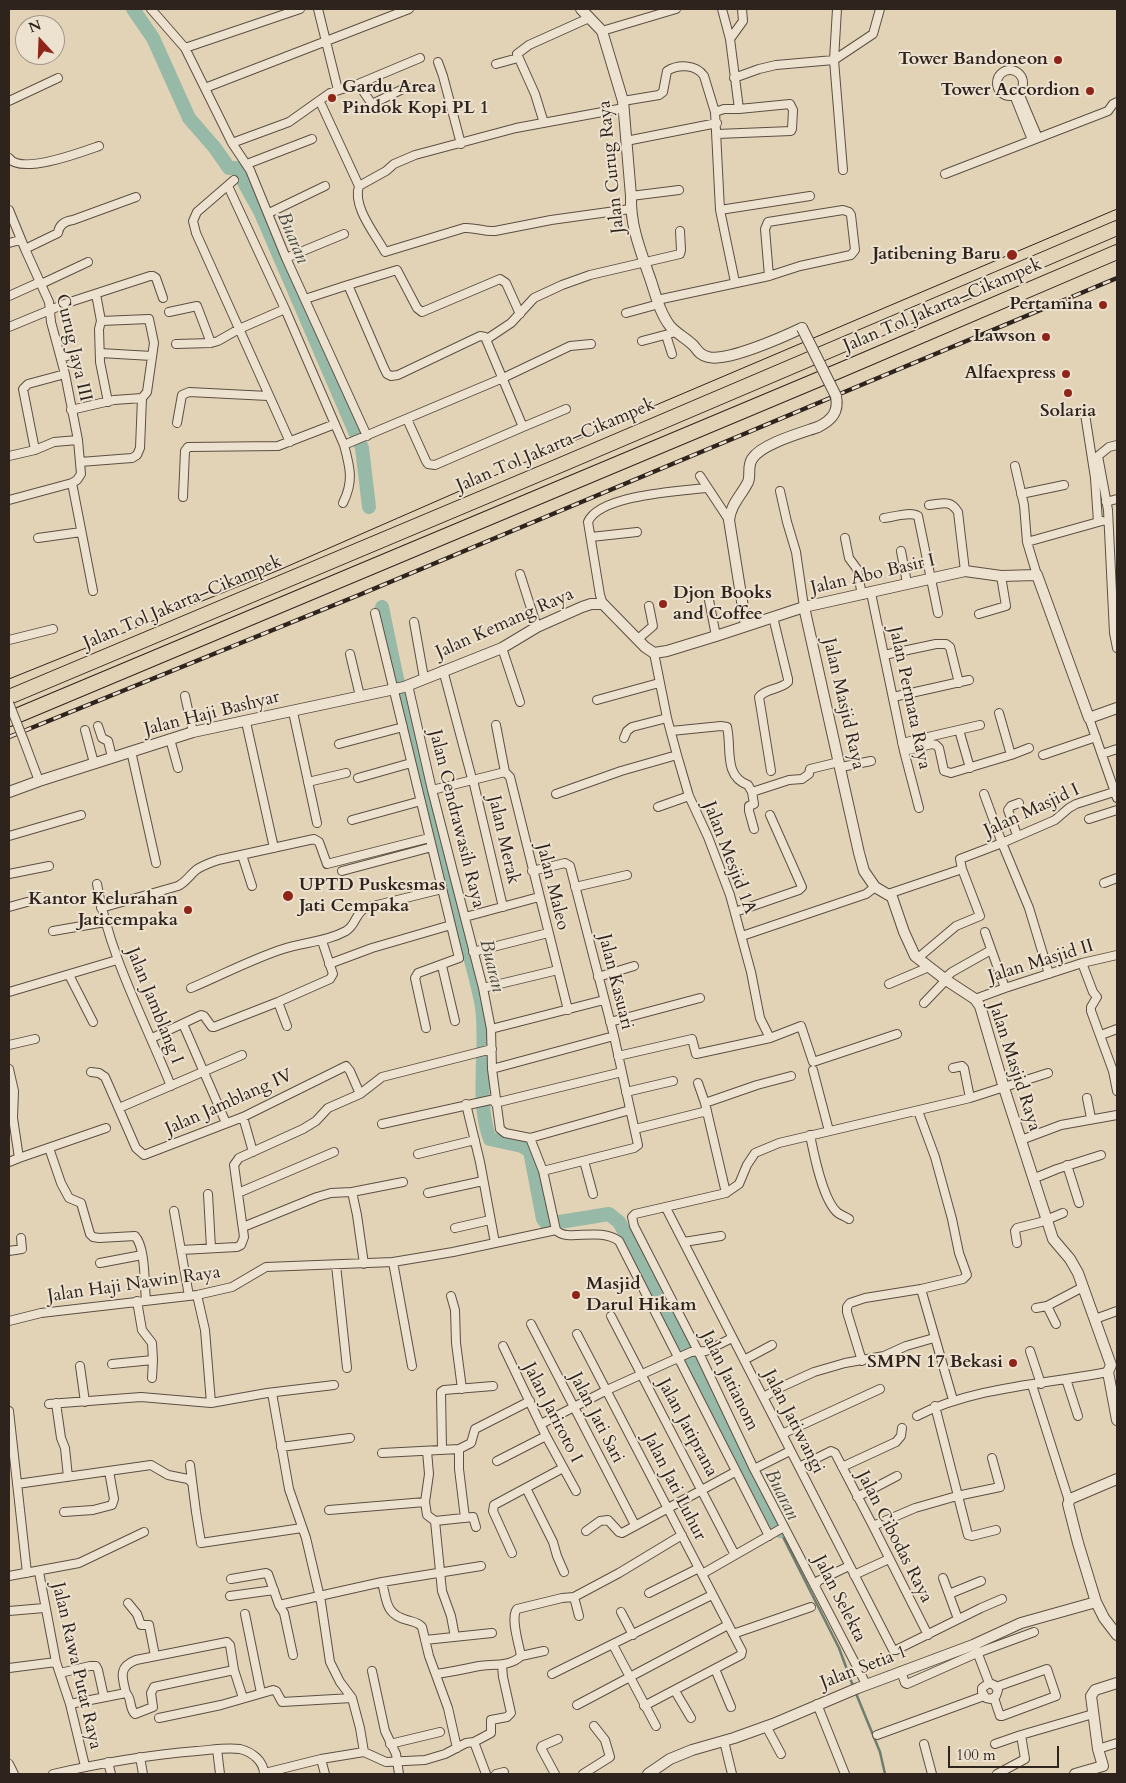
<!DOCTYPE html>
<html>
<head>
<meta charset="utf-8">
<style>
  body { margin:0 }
  #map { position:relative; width:1126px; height:1783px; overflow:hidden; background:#e3d3b6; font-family:Cardo,serif }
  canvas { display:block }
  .frame { position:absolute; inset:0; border:10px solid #2f231d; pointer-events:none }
  .north { position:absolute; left:15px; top:15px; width:50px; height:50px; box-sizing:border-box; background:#ede2d0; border:1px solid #a19688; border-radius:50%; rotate:340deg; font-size:14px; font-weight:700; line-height:20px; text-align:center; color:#2f231d }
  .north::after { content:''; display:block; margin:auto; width:18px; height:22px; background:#8f2418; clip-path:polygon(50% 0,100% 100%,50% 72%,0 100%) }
  .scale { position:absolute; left:948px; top:1746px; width:111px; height:22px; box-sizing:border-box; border:2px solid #2f231d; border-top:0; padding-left:6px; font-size:15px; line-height:18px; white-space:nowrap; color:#2f231d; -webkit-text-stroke:4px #ede2d0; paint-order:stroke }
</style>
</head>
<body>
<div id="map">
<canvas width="1126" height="1783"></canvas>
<div class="frame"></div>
<div class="north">N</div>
<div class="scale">100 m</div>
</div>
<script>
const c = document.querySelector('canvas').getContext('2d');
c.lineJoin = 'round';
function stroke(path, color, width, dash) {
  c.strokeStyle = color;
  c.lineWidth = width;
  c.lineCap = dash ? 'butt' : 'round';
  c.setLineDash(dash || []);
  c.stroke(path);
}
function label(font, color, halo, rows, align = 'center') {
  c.font = font + ' Cardo,serif';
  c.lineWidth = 4;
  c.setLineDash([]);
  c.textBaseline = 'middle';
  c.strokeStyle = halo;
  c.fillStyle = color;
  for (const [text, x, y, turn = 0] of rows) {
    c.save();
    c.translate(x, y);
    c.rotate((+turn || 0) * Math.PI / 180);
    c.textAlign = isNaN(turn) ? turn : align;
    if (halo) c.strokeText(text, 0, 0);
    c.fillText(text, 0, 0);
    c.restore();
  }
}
const stream = new Path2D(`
  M780 1531 839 1648 853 1686
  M855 1691 880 1752 885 1774`);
const river = new Path2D(`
  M133 9 153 38 189 118 215 148 229 168H236L260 211 362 448 369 507
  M382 607C392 656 402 706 415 755 430 809 447 864 460 919 467 948 477 978 482 1007 488 1049 475 1099 490 1139L522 1146 530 1151 543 1219 547 1224 609 1214 619 1222 625 1233
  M628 1239 780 1531`);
const minor = new Path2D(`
  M151 9 185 48 232 143 250 170 286 258 367 436
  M318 9 338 90
  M722 9 730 39
  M837 9 834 60 843 170
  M602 31 676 9
  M185 48 300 9
  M438 62 443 76 461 144
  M496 64 518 58
  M997 83a13 13 0 1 1 26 0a13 13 0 1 1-26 0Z
  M734 78 759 69 776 65 834 60 873 34 880 9
  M358 84 372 104 407 87
  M205 88 409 9
  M1019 93 1038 138
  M1014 95 1032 140
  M9 101 58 78
  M623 101 659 95 663 92 667 71C678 64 696 64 704 76L715 112
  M322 106 359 186
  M624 108 516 128 415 155 394 164 386 171 359 186C352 207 376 235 385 252L464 228C475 227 484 232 495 231L551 220 630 209
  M544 123 535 94 517 54 529 45 589 18
  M717 134 791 131 792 129 793 110 790 104 739 109
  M626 141 717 123
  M232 143 289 122 330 93 358 84 420 58
  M9 158C21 175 82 152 99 146
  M247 164 312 139
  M945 174 1108 111 1113 104 1117 102
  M234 180 197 212 193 221 196 233 290 442
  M228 186 285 309 344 445 503 378 570 346 591 344
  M631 196 679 190
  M9 210 25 249 49 302 51 322 65 374 78 440 81 474 77 480 72 483 9 500
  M720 210 810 196
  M269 213 325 186
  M9 243 20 240
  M25 249 58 233C59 225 65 221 73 220L136 197
  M286 258 344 234
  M735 282 720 210 715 112 724 109H739L730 39 743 21 742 9
  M41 284 88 262
  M96 294 101 321 99 329 100 362 108 402
  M9 296 40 282
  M305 299 348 285
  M657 300 769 276 800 266 851 255 855 250 851 215 849 212 843 210 768 222 765 229 769 276
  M169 312 197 306 211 343
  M626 313 659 304
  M9 327 67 303 150 276H153L156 278 163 298
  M666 335 672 354
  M487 339 511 323 534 298 562 285 590 275 680 254 681 250 680 231
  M642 341 676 332
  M176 344 211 343 218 341 239 329 285 309
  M100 353 152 356
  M61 358 73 354
  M71 410 114 400 142 398 147 392 154 343 149 319 101 321
  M1085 414 1095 478 1098 522
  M407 419 426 461 428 464 435 465 523 427 485 337 480 336 398 375 391 376 387 374 384 368 348 285 397 270 417 308 422 312 500 279 506 283 520 314
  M177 423 182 395 189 392 268 396
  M523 427 566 409
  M1117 445 1109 447 1098 456 1108 510 1114 633 1117 648
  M35 450 23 389 28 384 65 374
  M9 456 35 450 54 442 78 440
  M80 462 132 458 137 455 140 448 142 398
  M1015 466 1024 505 1027 542 1037 575
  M700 476 729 520
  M72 483 93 591
  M780 491 787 522 796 552 804 607
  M1021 494 1064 485
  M183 497 185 451 188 447 278 446 335 424
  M1106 502 1117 499
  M343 503C354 481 350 467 344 445
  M929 505C942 504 950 499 958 512L965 571
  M884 518C894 517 910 511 918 516L938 613
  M591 537 637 532
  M38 538 81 532
  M845 538 849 558 857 569 862 595
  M1027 542 1102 521
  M901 551 907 583
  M520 574 537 627
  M871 593 904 751 919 808
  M709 600 716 636
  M603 604 600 595 588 522C599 495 680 491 706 488
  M375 613 459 958 418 973 415 978 426 1028
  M979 614 1006 606 1001 576
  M414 622 424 678
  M638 639 653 626 649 606
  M9 640 53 629
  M502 648 520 702
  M654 653 667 718 677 755 689 796 708 837 730 895 751 972 760 1018 770 1038
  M350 654 360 696
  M884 655 936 644H946L950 647 959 683
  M443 670 471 775
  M408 685 432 790 483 988 491 1029 492 1069 500 1129 505 1133 530 1138 630 1110
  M185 696 193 732
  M893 697 969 680
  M597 700 659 683
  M293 712 317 823
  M999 713 1011 755
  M1089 718 1117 798
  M246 722 274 848
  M496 725 505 772
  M98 726 102 738 108 741 112 757
  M85 730 94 763
  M959 730 970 768
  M671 731 721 726 727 727C732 748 723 776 748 785L752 792 754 804 749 806V811L754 829
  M624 738 627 731 632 727 667 718
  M170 739 178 768
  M24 741 39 781
  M902 743 980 725
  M339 744 403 727
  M131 751 156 863
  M904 751 932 744 936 745 939 748 944 771 951 773 1011 755 1029 748
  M1102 754 1117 749
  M1043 755 1096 737
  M841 767 871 761
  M771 771 759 697C766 688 780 690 788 682V679L773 617
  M505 772 510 777 568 1010
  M358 778 411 763
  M473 780 503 907
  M308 782 346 773
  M432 790 505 772
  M752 792 789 780 802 779 809 774 810 769 839 762
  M556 794 621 771 677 755
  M984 794 1002 843 1029 908 1049 974
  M658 807 689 796
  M1089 819 1117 810
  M352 820 421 801
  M1017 835 1008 810 1011 806 1019 803
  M9 836 81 815
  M242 855 252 886
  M342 871 432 847
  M532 871 565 863 570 866 614 1036 638 1145 634 1148 543 1171
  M9 874 49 866
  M1104 883 1117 878
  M97 884C109 955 144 1019 171 1086
  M575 887 627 875
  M888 894 962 869
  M9 907 27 902
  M101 908 178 886C186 882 189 876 196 870 203 865 210 863 218 860L314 839 319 842 327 864 429 838
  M735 912 799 890 802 887 770 815
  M465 917 539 897
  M53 931 105 922
  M985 932 1005 988
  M742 936 866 894 875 887
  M473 952 548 933
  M918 958 956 926 980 916 962 869 960 859 1002 843 1055 820 1069 808 1076 804 1117 791
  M1082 963 1093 992 1097 997 1091 1007V1011L1113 1071 1117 1091
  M329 964 372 948 451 925
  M442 966 455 1021
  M69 975 93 1022
  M598 977 634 966
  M944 979 952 972 991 950
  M889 984 929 967
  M191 988C222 975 252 959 283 949 304 942 326 942 346 931 356 925 355 914 365 908L442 889
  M483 988 558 970
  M9 992 117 960
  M975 999 1005 988 1082 963 1117 955
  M278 1002 287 1026
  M924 1003 946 980
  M610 1022 700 998
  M183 1024 226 1123
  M491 1029 604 1000
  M1101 1035 1117 1029
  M152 1038 201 1015 204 1016 212 1027H214L278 1002 330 979 333 974 322 941
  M9 1045 35 1039
  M618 1056 692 1039 696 1054 770 1038 801 1026 813 1062 897 1034
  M953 1068 962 1066 964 1068 970 1098
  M9 1069 14 1091 13 1118 19 1158 9 1162
  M492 1069 614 1036
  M813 1070 829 1131
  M91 1072 99 1073 105 1077 136 1148 144 1155 243 1117 346 1066 350 1071 360 1094
  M698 1083 705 1103 726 1193
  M626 1092 673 1081
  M1087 1098 1091 1118
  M495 1103 622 1072
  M705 1103 757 1085 791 1076
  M466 1104 480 1162 495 1243
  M119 1108 242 1055
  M243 1117 253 1152
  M382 1124 495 1099
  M635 1129 707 1111
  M810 1135C814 1155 823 1201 838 1213 841 1215 846 1217 849 1219
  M530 1138 543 1171 556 1230
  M1021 1140 1061 1125 1117 1115
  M49 1148 61 1183 69 1198 81 1203 90 1234 93 1237 99 1238 135 1236C146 1248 144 1284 146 1300
  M418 1154 475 1140
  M19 1158 106 1128
  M584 1161 593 1194
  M1067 1165 1079 1203
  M1035 1178 1057 1169 1101 1155
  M352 1192 357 1215 364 1264
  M238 1193 334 1152
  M428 1193 483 1181
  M208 1194 211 1248
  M666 1208 893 1650H896L981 1608 1002 1599
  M174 1211 189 1296
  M243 1227 317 1197 331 1193 352 1192 403 1182
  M455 1228 490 1220
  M556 1230C567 1243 599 1226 619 1241L769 1536
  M684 1242 721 1236
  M1017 1243 1015 1231 1017 1228 1041 1222 1063 1213
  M181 1250 237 1247 241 1245 244 1237 234 1165 239 1158 303 1129 316 1121 328 1108 360 1094 382 1077 492 1049
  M9 1251 22 1249 21 1238
  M393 1262 412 1366
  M100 1263 142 1255
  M336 1265 347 1368
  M921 1289 953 1400
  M197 1295 205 1330 211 1403
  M451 1296 455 1310 456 1343 462 1389
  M137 1301 142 1330 152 1343 153 1360 152 1378
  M1047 1306 1056 1324
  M1036 1308 1047 1306 1083 1287
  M611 1316 735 1555
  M1095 1319 1117 1311
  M9 1321 41 1313 197 1295 232 1287 266 1267 393 1262 453 1252 556 1230
  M531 1324 635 1525
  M577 1334 742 1651 741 1655 644 1706
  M503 1346 546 1436 576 1491
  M1030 1351 1041 1384
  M744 1360 772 1345
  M862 1361 847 1312V1307L850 1303 865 1298 921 1289 963 1279 967 1275 959 1253 952 1219 935 1157 918 1111
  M112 1364 153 1360
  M80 1366 85 1402
  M1066 1379 1078 1416
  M1032 1385 1069 1501
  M272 1393 289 1489 306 1538 321 1602 330 1662 340 1682 352 1698 360 1728 364 1752
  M764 1397 779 1388 814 1372 845 1363 884 1356 906 1346 934 1338
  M56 1403 61 1438 65 1448 68 1477
  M49 1404 141 1397 211 1403 267 1393 334 1385
  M935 1406 968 1535 972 1536 996 1530
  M9 1411 27 1573
  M917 1416C973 1387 1046 1384 1108 1372
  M541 1424 607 1390 691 1352 706 1351 732 1338
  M782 1434 880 1389
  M281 1447 350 1438
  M442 1449 441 1392 444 1390 493 1386
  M459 1449V1469L465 1518
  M427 1451 429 1474 425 1502 427 1515 435 1521 473 1517 476 1527
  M382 1453 459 1449 471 1443 475 1429 530 1401
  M497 1461 546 1436
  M190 1465 196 1512 201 1543 302 1528
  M799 1467 831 1451 835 1453 873 1526 928 1635
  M842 1467 896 1442 901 1436 902 1428
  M754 1469 790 1451
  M17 1484 151 1465 168 1475 188 1479 192 1483
  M526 1488 553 1542 557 1556 564 1572
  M857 1497 897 1476
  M329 1510 425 1502
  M64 1512 93 1510 112 1505 114 1499 109 1471
  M435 1521 442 1591 451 1616 455 1637
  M873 1526 915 1508 957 1496 1000 1487 992 1458
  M586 1531 600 1521 608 1520 619 1532 622 1533 735 1472
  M512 1553 493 1511 494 1505 563 1468
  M39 1572 56 1662 70 1704 85 1766
  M702 1574 784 1527
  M854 1575 889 1559
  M9 1576 79 1563 144 1532
  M943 1578 958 1619
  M231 1579 266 1573 268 1574 279 1605 284 1613 293 1655
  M382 1582C387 1601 385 1614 407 1620 413 1622 418 1622 422 1627L429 1656 448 1708 457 1748
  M815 1586 818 1581 849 1566
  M649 1593 699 1568
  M949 1594 981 1581
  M230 1596 274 1590
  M574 1597 579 1616
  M128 1603 137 1614 141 1625H149L155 1656
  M279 1605 382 1582 481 1566
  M9 1611 44 1608
  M621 1612 633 1635
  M245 1614 261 1693
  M733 1634 811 1607
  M425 1640 492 1633
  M613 1645 656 1726
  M976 1649 989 1683 994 1685 998 1690 996 1696 991 1699 986 1698 982 1692V1688L989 1683
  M521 1656 544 1651
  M9 1668 56 1662
  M715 1669 731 1707
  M372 1671 385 1731 396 1754 399 1774
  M901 1671 905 1683 907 1684 977 1653 1034 1632
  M60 1673 90 1666H96L98 1670 104 1697
  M436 1674C451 1672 465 1669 479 1666 493 1664 510 1667 521 1656 519 1644 510 1618 517 1609L562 1598 574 1597 619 1573 682 1535
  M552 1674 712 1595
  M866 1684 754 1469 698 1351 634 1226 632 1217 635 1214 726 1193 739 1184 747 1165 755 1153 779 1143 970 1098 1048 1073
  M675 1691 691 1718
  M126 1693C132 1698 129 1709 135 1714L153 1707 151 1693 154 1687 234 1670 243 1698
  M994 1698 1000 1716H1002L1056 1696 1047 1669 996 1687
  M70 1704 126 1693C122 1677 118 1667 136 1660L227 1642 230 1645 234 1670
  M817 1704 845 1774
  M577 1705 728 1625
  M159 1718 221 1705 273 1690 276 1691 282 1702 352 1698
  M766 1726 781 1754
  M877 1735 984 1696
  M724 1741 732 1774
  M474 1742 486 1774
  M390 1744 440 1732
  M924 1744 932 1774
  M995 1744 1021 1735
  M217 1749 220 1774
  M1098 1749 1117 1743
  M364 1752 386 1762 425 1760 445 1754 466 1743 474 1742 491 1733V1720L507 1717 511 1713 503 1677 502 1665
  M140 1757 143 1774
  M321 1759 325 1774
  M108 1762 111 1774
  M9 1764 14 1774
  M265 1773 321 1759 364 1752
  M53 1774C101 1763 148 1755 197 1751 211 1750 226 1747 240 1749 252 1752 264 1761 264 1774
  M496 1774 504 1772
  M555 1774 541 1748 542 1746 558 1739
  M583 1774 610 1757 605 1740 594 1726
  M997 1774 1025 1759 1021 1735 1093 1714`);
const tertiary = new Path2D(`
  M581 9 602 31 623 101 631 196C630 226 641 252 651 281 656 296 660 313 670 326 677 334 686 338 694 346 698 351 700 355 708 357 727 362 783 337 802 328
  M804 607 859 853 864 871 875 887 892 897 904 932 915 956 946 980 975 999 980 1006 1004 1088 1053 1239 1070 1259 1078 1273 1111 1365 1108 1372 1117 1420
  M746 626 729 520C731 504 741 496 748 482 751 475 747 467 752 459 761 444 801 433 818 427
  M9 792 39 781 193 732 404 687 502 648 537 627 582 607 591 604H603L645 647 654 653 667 651 716 636 804 607 965 571 1001 576 1037 575 1089 718 1117 708
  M1117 1479 1070 1499 1068 1504 1078 1543 1096 1602 1104 1618 1117 1635
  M648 1774 670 1759 692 1750 734 1738 773 1724 858 1688 973 1645 1021 1623 1096 1602
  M1075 1774 1103 1766 1098 1749 1091 1696 1095 1690 1117 1683`);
const motorway = new Path2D(`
  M9 697 563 464 1117 228
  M9 719 841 370 1117 252`);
const tram = new Path2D(`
  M9 679 279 570 663 402 1117 209`);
const rail = new Path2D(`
  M9 737 359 595 1117 278`);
const minorBridge = new Path2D(`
  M9 703 24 741`);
const tertiaryBridge = new Path2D(`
  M802 328 836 396C839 412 832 420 818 427`);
const markers = [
  [1058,60,5,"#8f2418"],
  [1090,91,5,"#8f2418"],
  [332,98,5,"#8f2418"],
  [1012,255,6,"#8f2418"],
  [1103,305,5,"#8f2418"],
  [1046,337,5,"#8f2418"],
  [1066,374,5,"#8f2418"],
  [1068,393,5,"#8f2418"],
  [663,604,5,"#8f2418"],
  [288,896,6,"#8f2418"],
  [188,910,5,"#8f2418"],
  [576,1295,5,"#8f2418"],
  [1013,1363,5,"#8f2418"]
];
const poiNames = [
  ["Tower Bandoneon",1048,60],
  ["Gardu Area",342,88,"left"],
  ["Pindok Kopi PL 1",342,109,"left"],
  ["Tower Accordion",1080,91],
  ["Jatibening Baru",1001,255],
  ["Pertamina",1093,305],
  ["Lawson",1036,337],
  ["Alfaexpress",1056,374],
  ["Solaria",1068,412,"center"],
  ["Djon Books",673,594,"left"],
  ["and Coffee",673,615,"left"],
  ["UPTD Puskesmas",299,886,"left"],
  ["Jati Cempaka",299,907,"left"],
  ["Kantor Kelurahan",178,900],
  ["Jaticempaka",178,921],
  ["Masjid",586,1285,"left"],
  ["Darul Hikam",586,1306,"left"],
  ["SMPN 17 Bekasi",1003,1363]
];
const streetNames = [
  ["Jalan Curug Raya",612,167,-96],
  ["Jalan Tol Jakarta–Cikampek",943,306,-23],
  ["Curug Jaya III",73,348,77],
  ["Jalan Tol Jakarta–Cikampek",556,446,-23],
  ["Jalan Abo Basir I",873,575,-13],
  ["Jalan Tol Jakarta–Cikampek",183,603,-23],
  ["Jalan Kemang Raya",505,624,-24],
  ["Jalan Permata Raya",909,698,78],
  ["Jalan Masjid Raya",843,704,77],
  ["Jalan Haji Bashyar",212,714,-14],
  ["Jalan Masjid I",1032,811,-25],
  ["Jalan Cendrawasih Raya",456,819,76],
  ["Jalan Merak",503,840,77],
  ["Jalan Mesjid 1A",729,858,69],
  ["Jalan Maleo",552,887,76],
  ["Jalan Masjid II",1041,962,-17],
  ["Jalan Kasuari",615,982,76],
  ["Jalan Jamblang I",154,1006,68],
  ["Jalan Masjid Raya",1014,1067,72],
  ["Jalan Jamblang IV",229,1103,-24],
  ["Jalan Haji Nawin Raya",134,1285,-8],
  ["Jalan Jatianom",729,1381,64],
  ["Jalan Jariroto I",552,1413,63],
  ["Jalan Jati Sari",596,1418,63],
  ["Jalan Jatiwangi",793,1422,63],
  ["Jalan Jatiprana",687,1428,62],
  ["Jalan Jati Luhur",674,1487,63],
  ["Jalan Cibodas Raya",894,1537,63],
  ["Jalan Selekta",839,1599,63],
  ["Jalan Rawa Putat Raya",76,1666,77],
  ["Jalan Setia 1",864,1668,-21]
];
const waterNames = [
  ["Buaran",292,238,67],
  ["Buaran",491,966,76],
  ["Buaran",781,1495,63]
];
stroke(stream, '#6d7d70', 2.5);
stroke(river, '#96b9a8', 14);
stroke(minor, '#5c4f43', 10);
stroke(tertiary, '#5c4f43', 12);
stroke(motorway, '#2f231d', 16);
stroke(minor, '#ede2d0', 8);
stroke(tertiary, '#ede2d0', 10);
stroke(motorway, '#e3d3b6', 14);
stroke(tram, '#2f231d', 1);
stroke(rail, '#2f231d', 4.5);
stroke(rail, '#ede2d0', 2.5, [8]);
stroke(minorBridge, '#5c4f43', 10, []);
stroke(tertiaryBridge, '#5c4f43', 12, []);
stroke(minorBridge, '#ede2d0', 8);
stroke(tertiaryBridge, '#ede2d0', 10);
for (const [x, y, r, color] of markers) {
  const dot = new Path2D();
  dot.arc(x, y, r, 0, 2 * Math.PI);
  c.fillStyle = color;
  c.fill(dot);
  stroke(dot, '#ede2d0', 2);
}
label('bold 18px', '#2f231d', '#ede2d0', poiNames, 'right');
label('18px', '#2f231d', '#ede2d0', streetNames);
label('italic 19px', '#494840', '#ede2d0', waterNames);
</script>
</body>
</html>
